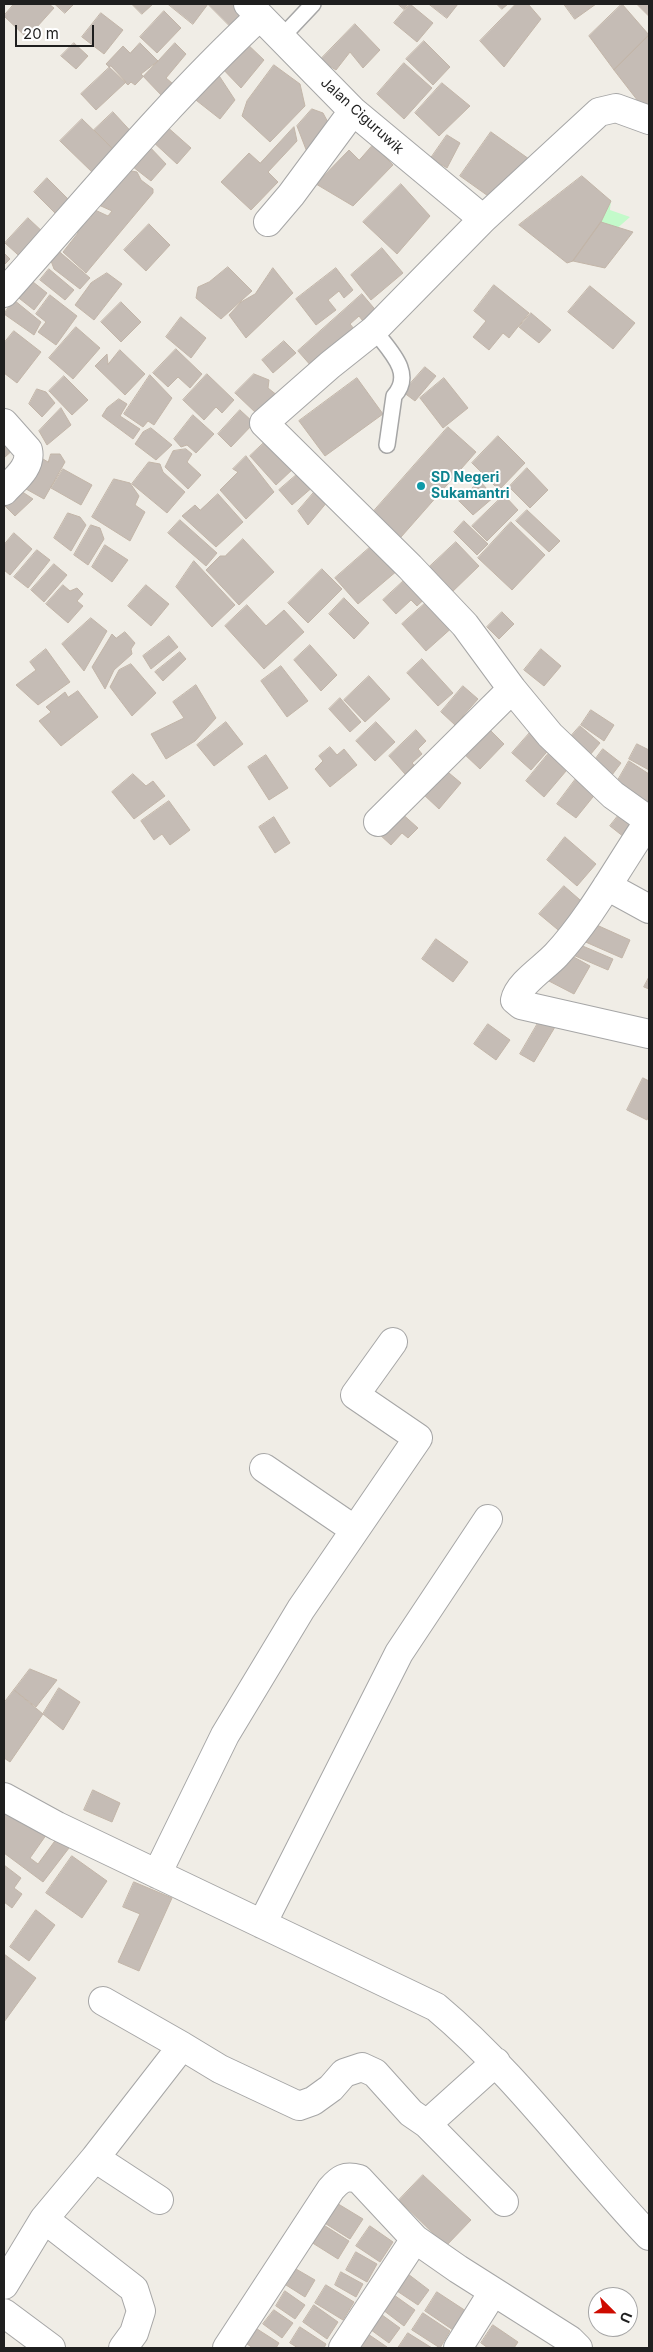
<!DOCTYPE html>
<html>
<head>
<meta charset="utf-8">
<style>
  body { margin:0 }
  #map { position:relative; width:653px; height:2352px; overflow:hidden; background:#f0ede6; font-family:Inter,sans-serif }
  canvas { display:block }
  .frame { position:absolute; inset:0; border:5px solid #1f1f1f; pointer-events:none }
  .north { position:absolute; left:588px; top:2287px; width:50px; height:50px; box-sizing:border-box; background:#fff; border:1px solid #a5a5a5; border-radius:50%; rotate:113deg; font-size:14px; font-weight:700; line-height:20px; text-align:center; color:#1f1f1f }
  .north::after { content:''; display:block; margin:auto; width:18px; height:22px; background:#ce0b00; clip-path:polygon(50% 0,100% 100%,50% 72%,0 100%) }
  .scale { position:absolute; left:15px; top:25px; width:79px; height:22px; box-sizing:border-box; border:2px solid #1f1f1f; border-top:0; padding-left:6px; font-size:15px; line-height:18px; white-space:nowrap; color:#1f1f1f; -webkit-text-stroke:4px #fff; paint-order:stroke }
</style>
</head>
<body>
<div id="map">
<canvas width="653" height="2352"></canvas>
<div class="frame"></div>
<div class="north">U</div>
<div class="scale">20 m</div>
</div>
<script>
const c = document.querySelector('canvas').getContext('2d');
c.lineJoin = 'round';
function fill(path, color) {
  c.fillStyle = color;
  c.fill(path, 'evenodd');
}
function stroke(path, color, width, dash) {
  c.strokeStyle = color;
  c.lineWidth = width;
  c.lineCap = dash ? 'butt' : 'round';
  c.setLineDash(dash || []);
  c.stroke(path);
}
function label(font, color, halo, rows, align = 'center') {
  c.font = font + ' Inter,sans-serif';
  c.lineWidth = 4;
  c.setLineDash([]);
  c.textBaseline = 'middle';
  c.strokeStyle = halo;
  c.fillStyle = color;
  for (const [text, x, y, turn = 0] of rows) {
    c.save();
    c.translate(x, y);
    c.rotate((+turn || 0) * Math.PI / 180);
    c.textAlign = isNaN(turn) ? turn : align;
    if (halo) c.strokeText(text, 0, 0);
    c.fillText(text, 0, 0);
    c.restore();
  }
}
const park = new Path2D(`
  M611 199 610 210 630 217 598 245 581 229Z`);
const building = new Path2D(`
  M14 4H49L54 8 27 38 4 16Z
  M55 4H74L65 13Z
  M132 4H153L142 14Z
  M168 4H208L193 24Z
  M208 4H236L251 19 237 33Z
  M398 4H408L404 9Z
  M410 4 433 23 417 42 394 23Z
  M429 4H458L447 18Z
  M497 4H508L502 9Z
  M516 4H528L541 19 504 67 480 41Z
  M564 4H596L575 19Z
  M622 4 649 35 614 70 589 36Z
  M637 4H649V16Z
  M164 11 181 28 157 53 140 37Z
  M101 13 123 30 104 54 82 37Z
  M355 24 380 50 363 68 350 52 336 70 320 60Z
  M649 35V113L648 114 614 70Z
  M243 40 264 60 241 88 218 64Z
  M424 41 450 67 433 85 406 59Z
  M74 43 88 56 76 69 61 56Z
  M140 43 158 61 135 85 131 82 128 85 106 64 123 46 130 53Z
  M175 43 186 54 166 78 172 83 162 96 141 74 158 61Z
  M404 63 432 88 404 119 377 94Z
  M274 65 300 84 305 106 270 142 242 116 247 101Z
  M111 66 126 82 96 110 81 94Z
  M214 68 235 100 220 119 192 97Z
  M442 83 470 106 439 136 415 113Z
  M312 109 323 113 330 126 307 152 297 126Z
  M113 112 137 138 116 152 94 130Z
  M82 119 116 152 94 174 60 141Z
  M165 125 191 148 177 164 151 140Z
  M294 127 297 141 268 172 278 182 251 210 221 182 249 153 260 163Z
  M491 132 529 159 498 203 460 176Z
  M447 135 460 143 447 168 431 158Z
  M146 143 166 164 151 181 128 163Z
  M373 145 393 165 353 206 316 184 349 150 359 160Z
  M126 170 137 172 141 180 153 189V193L86 273 63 252 78 233 75 226 81 215 90 219 95 210 108 216 112 211 90 201Z
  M582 176 611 201 601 222 573 261 567 263 519 225Z
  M47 178 72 203 59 217 34 192Z
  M401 184 430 216 397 254 363 222Z
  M28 218 46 235 27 263 5 243Z
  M601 222 633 232 605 268 573 261Z
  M149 224 170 245 146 271 124 250Z
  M55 248 90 278 80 289 54 269 50 258Z
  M382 248 403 273 371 300 351 275Z
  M4 253 10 259 4 265Z
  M228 267 252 291 221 319 196 298 198 287 209 282Z
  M273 268 293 293 246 338 229 315 241 302 255 294Z
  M336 268 353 290 344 298 339 291 328 300 336 310 316 325 296 299Z
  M49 269 74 290 65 300 40 280Z
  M107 273 122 284 94 320 75 305 91 283Z
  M28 278 47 293 34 310 15 295Z
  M494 285 529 313 509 338 503 333 489 350 473 337 486 321 474 311Z
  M590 286 635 323 613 349 568 312Z
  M362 294 379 314 366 325 359 316 350 324 355 330 312 367 298 351Z
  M50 295 77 316 56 345 38 332 46 322 36 314Z
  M14 300 41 322 34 335 4 314Z
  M121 302 141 322 121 342 101 322Z
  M531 313 551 330 539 343 519 327Z
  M181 317 206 338 191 358 166 337Z
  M76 327 100 348 73 379 49 358Z
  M14 331 41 352 17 383 4 373V343Z
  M284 341 296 353 273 373 262 360Z
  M176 349 202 374 190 388 178 377 168 387 153 373Z
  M120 350 145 374 125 395 95 366 107 354 108 364Z
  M425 367 436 376 415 401 403 392Z
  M207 374 234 400 222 413 216 407 204 420 183 400Z
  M254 374 269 380 268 388 278 396 257 414 235 393Z
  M150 375 172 398 154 425 148 421 143 427 124 414Z
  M64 376 88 400 72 415 49 391Z
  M357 378 383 414 325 456 299 421Z
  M444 378 468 408 443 428 420 398Z
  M37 389 46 392 55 403 42 417 29 404Z
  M119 399 127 404 120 416 140 429 133 439 102 416 107 408Z
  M61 408 71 425 47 445 39 431Z
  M240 410 254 423 231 447 218 434Z
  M193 415 214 434 196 453 187 445 181 447 174 439Z
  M448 427 476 452 394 545 366 520Z
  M151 428 172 445 156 460 135 444 143 432Z
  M4 434 16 447 4 458Z
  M498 436 525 463 499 490 472 463Z
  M268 439 294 468 276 485 250 456Z
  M186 449 192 454 187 462 201 475 188 489 165 467 173 451Z
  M51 454H60L65 462 44 499 17 484 38 456 48 462Z
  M246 456 274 492 246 519 220 490 238 472 233 469Z
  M149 462 160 464 163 472 185 492 167 513 132 484Z
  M527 468 548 490 530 508 509 487Z
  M63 469 92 485 81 505 51 488Z
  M301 471 314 486 292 505 279 490Z
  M114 479 130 483 139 496 135 505 145 512 130 541 92 517Z
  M480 481 494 497 473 515 459 501Z
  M15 487 33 499 15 516 4 505V500Z
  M316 490 328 501 308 525 298 511Z
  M218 494 243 522 216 547 182 516 195 505 200 510Z
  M504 495 518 510 487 541 472 526Z
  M527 510 560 541 549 552 516 521Z
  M68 513 80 517 86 525 71 551 54 538Z
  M180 520 217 553 206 566 168 533Z
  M464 521 488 544 477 555 454 532Z
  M511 522 545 555 512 590 478 558Z
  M91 525 100 528 104 539 88 565 74 555Z
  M14 533 32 549 10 575 4 570V545Z
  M243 539 274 572 239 605 206 570 220 556H225Z
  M456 542 479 566 449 595 425 571Z
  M375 543 398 570 358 604 335 578Z
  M105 545 128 560 112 582 92 567Z
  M37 550 50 560 28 588 14 577Z
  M194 561 235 605 212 627 176 587Z
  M54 564 67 575 44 602 31 590Z
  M322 569 342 589 308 623 288 603Z
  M410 575 429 595 417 606 411 600 396 614 383 600Z
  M63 585 70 591 77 588 83 594 77 601 83 606 68 623 46 604Z
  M146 585 169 604 151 626 128 606Z
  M344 598 369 623 354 639 329 614Z
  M431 598 455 625 426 651 402 624Z
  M247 605 266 626 284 610 304 632 264 669 225 626Z
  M502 612 514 624 499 639 487 627Z
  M91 618 107 631 84 671 62 644Z
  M125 632 135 643 131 649 132 654 114 670 105 689 92 667 112 634 116 638Z
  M169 636 178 647 151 669 143 656Z
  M310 645 337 675 321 691 294 660Z
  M46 649 70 682 38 705 16 685 36 670 30 662Z
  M541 649 561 666 544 686 524 670Z
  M180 652 186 659 163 681 155 672Z
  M422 659 453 693 438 706 407 673Z
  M131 664 156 693 132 716 110 687 119 670Z
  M281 666 308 701 287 717 261 681Z
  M369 676 390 699 365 722 344 700Z
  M196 685 216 718 195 741 166 759 151 734 184 718 173 702Z
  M463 686 478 699 455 725 441 712Z
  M78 691 98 717 61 746 39 721 51 712 46 707 65 692 68 697Z
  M340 698 361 722 350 732 329 709Z
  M591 710 614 725 604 741 581 725Z
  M226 722 243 744 214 766 197 745Z
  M376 722 395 742 375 761 356 741Z
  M580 726 600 743 585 761 564 744Z
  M487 727 504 744 480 769 462 752Z
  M534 728 553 745 531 770 512 753Z
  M416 730 426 741 418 749 422 754 412 763 414 765 405 774 389 756Z
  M637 744 649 750V770L629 759Z
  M330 747 337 755 344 749 357 765 330 787 315 769 323 761 319 756Z
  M553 748 572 764 544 797 526 781Z
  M603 749 621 763 609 779 591 765Z
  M266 755 288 788 269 800 248 767Z
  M629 761 649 774V808L614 787Z
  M443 768 461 783 439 809 422 793Z
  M581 772 601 787 576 818 557 804Z
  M133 774 146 786 153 781 165 796 134 819 112 792Z
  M169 801 190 830 170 845 162 834 154 840 141 821Z
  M625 807 644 823 629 841 610 826Z
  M399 811 418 828 408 838 402 833 391 845 379 834Z
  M274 817 290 843 275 853 259 827Z
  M565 837 596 864 577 886 547 860Z
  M564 886 587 906 563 934 539 914Z
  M590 922 630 940 622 958 581 940Z
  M436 939 468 962 453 982 422 959Z
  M578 944 613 959 608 970 573 955Z
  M563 951 590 966 574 994 547 980Z
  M649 977V989L644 987Z
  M541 1018 555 1027 534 1062 520 1054Z
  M488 1024 510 1040 496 1060 474 1044Z
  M643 1078 649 1081V1115L647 1120 627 1110Z
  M30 1669 57 1680 36 1707 14 1690Z
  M59 1688 80 1702 63 1730 43 1714Z
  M14 1690 43 1714 10 1762 4 1758V1703Z
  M93 1790 120 1803 112 1822 84 1810Z
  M4 1810 19 1822 25 1813 49 1831 30 1858 38 1864 57 1838 69 1848 43 1882 4 1853Z
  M72 1856 107 1881 82 1918 46 1893Z
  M4 1865 21 1878 14 1888 22 1894 12 1908 4 1902Z
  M134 1882 172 1898 139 1971 118 1962 140 1914 123 1907Z
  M36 1910 55 1925 29 1961 10 1947Z
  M4 1954 36 1978 4 2022Z
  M423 2175 471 2220 446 2246 399 2200Z
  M335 2202 363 2219 350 2239 323 2222Z
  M322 2224 349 2241 338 2259 311 2242Z
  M370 2226 393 2242 380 2262 356 2246Z
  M356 2252 377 2264 367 2282 346 2270Z
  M296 2269 315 2280 305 2297 286 2285Z
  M341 2272 363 2284 356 2297 335 2285Z
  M408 2274 429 2290 418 2305 397 2291Z
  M326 2285 354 2302 343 2320 315 2303Z
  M285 2291 305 2305 295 2319 276 2306Z
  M437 2292 466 2311 453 2330 425 2311Z
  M394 2295 415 2310 404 2326 383 2310Z
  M314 2305 338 2322 327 2339 303 2322Z
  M274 2310 293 2323 282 2338 263 2324Z
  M378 2312 400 2328 389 2343 367 2327Z
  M423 2313 450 2331 440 2348 412 2330Z
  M493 2325 518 2342 514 2348H488L481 2343Z
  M254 2327 279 2343 276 2348H253L244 2342Z
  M300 2327 326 2344 324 2348H298L290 2343Z
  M365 2332 387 2347 386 2348H356Z
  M408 2333 432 2348H398Z`);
const lane = new Path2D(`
  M280 39 313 4
  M374 330C389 350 415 373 394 396L387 445`);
const street = new Path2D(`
  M248 4 353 111 483 219
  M649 120 616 108 599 112 483 219 374 330 330 365 264 423 410 567 465 625 512 689 550 735 613 795 641 815 645 821V827C616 870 591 917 556 955 545 967 518 984 515 1000L521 1005 649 1034
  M268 222 291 195 353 111
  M4 293C88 199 167 103 259 17
  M4 423 28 450C32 467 14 480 4 491
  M378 822 512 689
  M607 886 649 909
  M264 1468 355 1530
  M4 1797 57 1826 436 2007C516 2074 578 2161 649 2236
  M157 1874 225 1735 301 1609 418 1438 355 1395 393 1342
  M262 1924 399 1653 488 1519
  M103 2001 182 2046
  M427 2124 504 2202
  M95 2158 159 2200
  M4 2285 44 2219
  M4 2313 51 2348
  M123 2348 134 2333 141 2311 134 2289 44 2219 95 2158 182 2046 220 2069 299 2106 313 2101 331 2088 344 2073 362 2067 375 2073 411 2113 427 2124 496 2062
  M227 2348 331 2189C340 2179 345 2175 359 2179L415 2239 458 2269 570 2340 578 2348
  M343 2348 415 2239
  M458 2348 493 2292`);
const markers = [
  [421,486,5,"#0f9aa8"]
];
const streetNames = [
  ["Jalan Ciguruwik",362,116,42]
];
const cultureNames = [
  ["SD Negeri",431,478],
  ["Sukamantri",431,494]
];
fill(park, '#c3faca');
fill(building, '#c5bcb5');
stroke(building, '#c2b5a8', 1);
stroke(lane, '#a6a6a6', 18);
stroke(street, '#a6a6a6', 30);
stroke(lane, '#fff', 15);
stroke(street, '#fff', 28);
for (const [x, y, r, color] of markers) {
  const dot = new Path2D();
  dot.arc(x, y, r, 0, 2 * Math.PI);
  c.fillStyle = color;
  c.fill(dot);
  stroke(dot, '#fff', 2);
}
label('14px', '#1f1f1f', '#fff', streetNames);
label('bold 14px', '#0d838f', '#fff', cultureNames, 'left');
</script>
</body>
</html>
